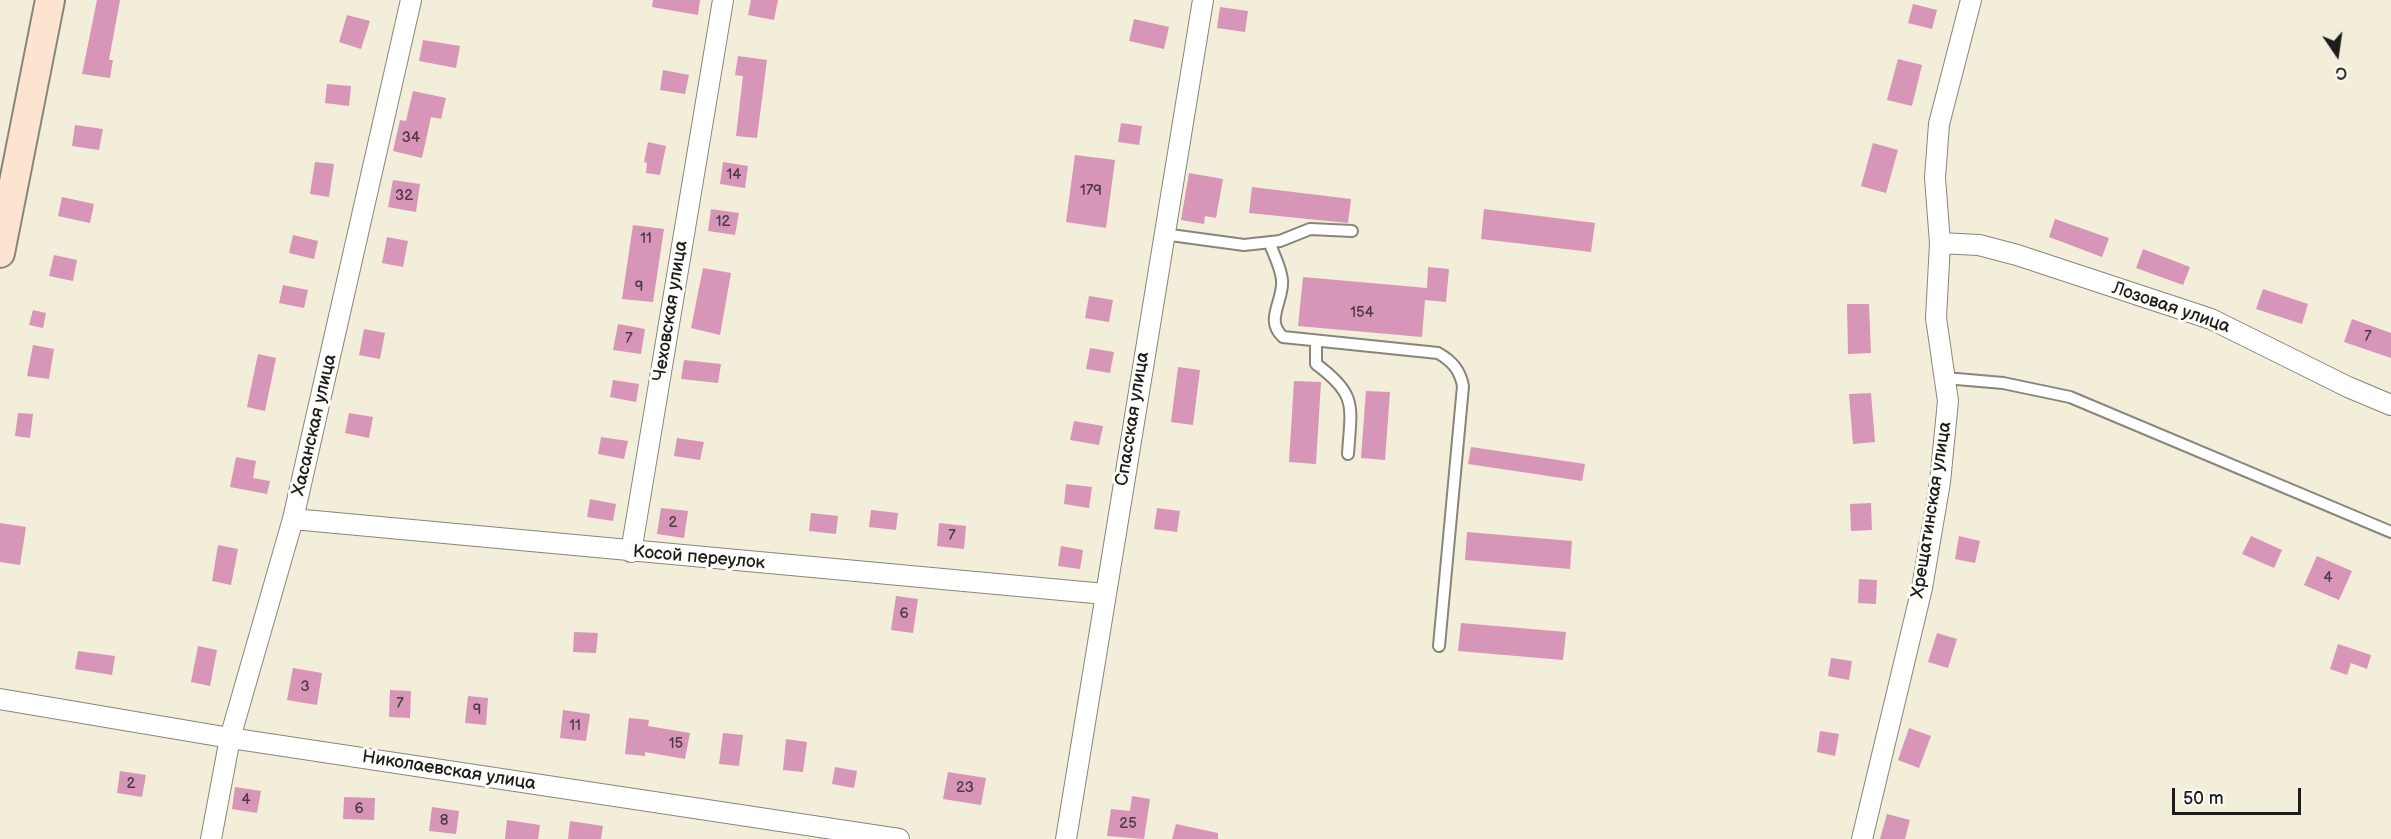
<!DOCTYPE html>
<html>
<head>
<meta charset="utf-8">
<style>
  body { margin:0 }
  #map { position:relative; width:2391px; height:839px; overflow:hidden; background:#f3eed9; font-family:"Balsamiq Sans",sans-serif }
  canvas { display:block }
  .north { position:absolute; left:2307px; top:24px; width:60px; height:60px; -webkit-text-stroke:4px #fdfcf7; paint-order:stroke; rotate:167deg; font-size:16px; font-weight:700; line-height:24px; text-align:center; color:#1c1c1c }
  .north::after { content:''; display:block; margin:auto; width:21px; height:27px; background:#1c1c1c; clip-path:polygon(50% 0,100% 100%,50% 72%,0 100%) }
  .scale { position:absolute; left:2172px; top:788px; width:129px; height:27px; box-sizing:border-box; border:3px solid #1c1c1c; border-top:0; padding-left:8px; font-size:18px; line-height:21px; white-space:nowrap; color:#1c1c1c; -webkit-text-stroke:4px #fdfcf7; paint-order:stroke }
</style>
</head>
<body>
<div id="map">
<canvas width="2391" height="839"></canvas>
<div class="north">С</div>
<div class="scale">50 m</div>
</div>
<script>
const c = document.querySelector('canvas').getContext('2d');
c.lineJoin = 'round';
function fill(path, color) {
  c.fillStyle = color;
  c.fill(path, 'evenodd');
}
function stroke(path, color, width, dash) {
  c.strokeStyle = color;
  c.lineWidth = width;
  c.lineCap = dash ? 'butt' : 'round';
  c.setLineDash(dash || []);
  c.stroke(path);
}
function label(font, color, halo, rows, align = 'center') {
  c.font = font + ' "Balsamiq Sans",sans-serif';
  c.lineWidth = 6;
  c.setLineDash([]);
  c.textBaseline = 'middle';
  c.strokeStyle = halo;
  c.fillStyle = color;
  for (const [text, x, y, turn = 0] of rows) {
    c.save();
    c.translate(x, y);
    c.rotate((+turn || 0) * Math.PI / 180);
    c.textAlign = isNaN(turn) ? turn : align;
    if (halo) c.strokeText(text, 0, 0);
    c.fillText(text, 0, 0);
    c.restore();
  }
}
const building = new Path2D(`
  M97 0H120L109 60H113L110 78 82 74Z
  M653 0H700L698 15 652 7Z
  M751 0H778L774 20 748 15Z
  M1913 4 1937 10 1932 29 1908 23Z
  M1220 7 1248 11 1245 32 1217 28Z
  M347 15 370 21 361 49 339 42Z
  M1134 19 1169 27 1164 49 1129 41Z
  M423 40 460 46 456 68 419 61Z
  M738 56 767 60 757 138 736 136 743 76 735 75Z
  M1898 59 1922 65 1912 106 1887 100Z
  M663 70 689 75 685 94 660 90Z
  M327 84 351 86 349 106 325 103Z
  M413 91 446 98 441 119 431 117 422 158 393 151 400 120 406 121Z
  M1121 123 1142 126 1139 145 1118 142Z
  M75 125 103 129 99 150 72 146Z
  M648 142 666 146 660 175 646 173 647 163 644 162Z
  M1873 143 1898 150 1886 193 1861 186Z
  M1075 155 1115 160 1106 228 1066 222Z
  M315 162 334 164 329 197 310 194Z
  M723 162 748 166 745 188 720 184Z
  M1189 173 1223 179 1216 218 1205 216 1204 224 1181 220Z
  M393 180 420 184 416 212 388 207Z
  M1252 187 1351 199 1348 223 1249 213Z
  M62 197 94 204 90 223 58 216Z
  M711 209 739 213 735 235 708 231Z
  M1484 209 1595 223 1591 252 1481 239Z
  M2055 219 2109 238 2102 257 2049 237Z
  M633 225 664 229 653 302 622 299Z
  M293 235 318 241 314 259 289 253Z
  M387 237 408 241 403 267 382 263Z
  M2143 249 2190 267 2183 285 2136 268Z
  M54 255 77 260 73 281 49 276Z
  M1428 267 1449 269 1446 302 1425 300 1422 337 1298 326 1303 277 1427 288Z
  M703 268 731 273 720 335 691 328Z
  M283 285 308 290 304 308 279 303Z
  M2263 289 2308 304 2302 324 2256 309Z
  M1089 296 1113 300 1109 322 1085 318Z
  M1847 304H1869L1871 353 1848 354Z
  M33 310 46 313 43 328 29 325Z
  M2352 319 2391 333V358L2344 342Z
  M618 324 645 329 641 354 613 350Z
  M364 329 385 333 380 359 359 355Z
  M33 345 54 349 49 379 27 376Z
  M1090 348 1114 352 1110 373 1086 369Z
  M258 354 276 358 265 411 247 407Z
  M684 360 721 364 718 383 681 379Z
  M1178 367 1200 370 1193 425 1171 422Z
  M613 380 639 384 636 402 610 397Z
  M1294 381 1321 382 1316 464 1289 462Z
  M1366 391 1390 392 1385 460 1361 458Z
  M1871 393 1875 442 1853 444 1849 394Z
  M18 413 33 414 30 438 15 436Z
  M349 413 373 417 369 438 345 433Z
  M1074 421 1103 426 1099 445 1070 440Z
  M601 437 628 441 624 459 598 454Z
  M677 438 704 442 700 460 674 456Z
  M1471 447 1585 464 1582 481 1468 464Z
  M236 457 256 461 253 478 270 481 267 494 230 487Z
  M1066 484 1092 487 1089 508 1064 504Z
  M590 499 616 504 613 521 587 517Z
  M1871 503 1872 530 1851 531 1850 504Z
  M661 508 688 511 684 538 657 534Z
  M1157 508 1180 511 1177 532 1154 529Z
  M871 510 898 513 896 530 869 527Z
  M811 513 838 516 836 534 809 531Z
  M0 523 26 527 20 565 0 562Z
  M939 523 966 526 964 549 937 546Z
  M1467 532 1572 541 1570 569 1465 560Z
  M1959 536 1980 541 1975 563 1955 559Z
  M2251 536 2282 550 2274 568 2242 554Z
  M218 545 238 549 231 585 212 581Z
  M1061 546 1083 550 1080 569 1058 566Z
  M2317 556 2352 571 2339 600 2304 585Z
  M1859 579 1877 580 1876 604 1858 603Z
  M896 596 918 599 913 633 891 630Z
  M1461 623 1566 632 1563 660 1458 651Z
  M574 632 598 633 596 653 573 652Z
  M1937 633 1957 639 1948 668 1928 662Z
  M2338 644 2371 655 2367 669 2351 663 2347 675 2330 669Z
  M198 646 217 650 210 686 191 682Z
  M78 651 115 656 112 675 75 669Z
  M1831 658 1852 661 1849 680 1828 676Z
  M293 668 322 673 317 705 287 700Z
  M390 690 411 691 410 718 389 717Z
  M468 696 488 698 486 725 465 723Z
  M563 710 590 714 586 741 560 738Z
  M629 718 649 720 648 726 690 733 685 759 645 752V756L625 754Z
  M1909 728 1931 736 1919 768 1898 760Z
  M1820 731 1839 734 1835 756 1817 752Z
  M723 733 743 735 739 766 719 764Z
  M786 739 807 742 803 772 783 770Z
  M835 767 857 771 854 788 832 784Z
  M120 771 146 775 142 797 117 793Z
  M948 772 986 778 981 805 943 799Z
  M235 787 261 791 257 813 232 809Z
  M1132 796 1150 799 1144 839 1107 836 1111 809 1130 811Z
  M344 797 375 798 374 820 343 819Z
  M432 807 459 811 456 834 429 831Z
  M1887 814 1910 820 1905 839H1880Z
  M507 820 540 825 538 839H505Z
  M570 821 603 826 601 839H568Z
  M1176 824 1218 833V839H1172Z`);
const service = new Path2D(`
  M1163 234 1244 245 1280 241 1310 229 1352 231
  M1270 244C1274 255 1281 268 1282 280 1284 301 1264 320 1283 337L1438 353C1452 361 1460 370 1463 386L1439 646
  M1316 342V364C1358 395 1351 406 1348 454
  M1945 378 2003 383 2070 397 2391 532`);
const minor = new Path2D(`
  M1940 243 1979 245 2017 255 2211 319 2348 387 2391 405
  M293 519 1105 594
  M631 552 723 0
  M0 699 230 738 899 839
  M211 839 230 738 293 519 411 0
  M1066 839 1203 0
  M1862 839 1922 588 1940 482 1948 401 1936 318 1940 243 1935 178 1939 124 1971 0`);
const secondary = new Path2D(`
  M0 253 50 0`);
const numberNames = [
  ["34",411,138],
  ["14",734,175],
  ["179",1091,191],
  ["32",404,196],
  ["12",723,222],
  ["11",646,239],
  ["9",639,287],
  ["154",1362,313],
  ["7",2368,337],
  ["7",629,339],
  ["2",673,523],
  ["7",952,536],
  ["4",2328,578],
  ["6",904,614],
  ["3",305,687],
  ["7",400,704],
  ["9",477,710],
  ["11",575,726],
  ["15",676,744],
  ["2",131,784],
  ["23",965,788],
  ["4",246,800],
  ["6",359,809],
  ["8",444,821],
  ["25",1128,824]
];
const streetNames = [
  ["Лозовая улица",2171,308,19],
  ["Чеховская улица",671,311,-81],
  ["Спасская улица",1133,419,-81],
  ["Хасанская улица",315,425,-77],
  ["Хрещатинская улица",1932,510,-81],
  ["Косой переулок",699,558,5],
  ["Николаевская улица",449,771,9]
];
fill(building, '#d795b8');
stroke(service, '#88857a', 14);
stroke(minor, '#88857a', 22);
stroke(secondary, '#88857a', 32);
stroke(service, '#fff', 10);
stroke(minor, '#fff', 20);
stroke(secondary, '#fde4d0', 28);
label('15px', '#4b3a43', null, numberNames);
label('18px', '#1c1c1c', '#fdfcf7', streetNames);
</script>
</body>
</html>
